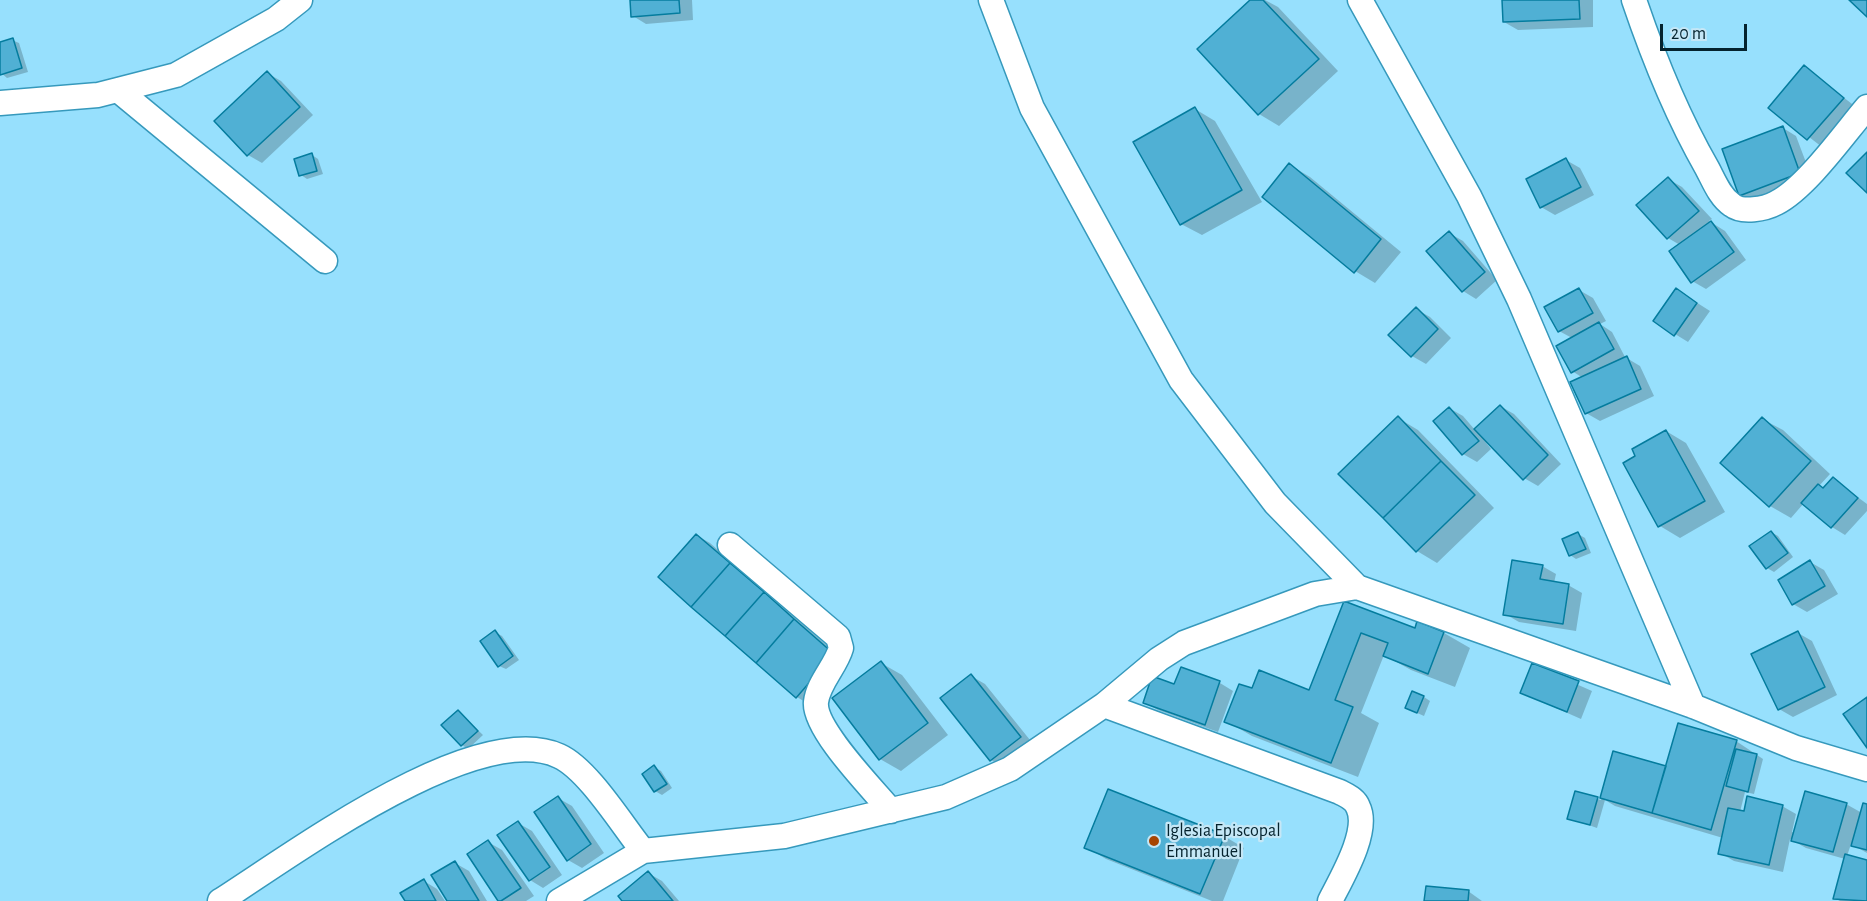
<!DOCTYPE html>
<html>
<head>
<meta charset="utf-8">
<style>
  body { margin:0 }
  #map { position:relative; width:1867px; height:901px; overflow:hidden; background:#97e0fd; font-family:"Alegreya Sans",sans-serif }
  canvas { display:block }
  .scale { position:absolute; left:1660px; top:24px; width:87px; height:27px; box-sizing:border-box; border:3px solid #04232e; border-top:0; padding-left:8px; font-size:18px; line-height:21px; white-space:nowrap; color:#04232e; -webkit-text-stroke:4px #c5e7f6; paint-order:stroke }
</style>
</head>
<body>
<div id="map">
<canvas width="1867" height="901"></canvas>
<div class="scale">20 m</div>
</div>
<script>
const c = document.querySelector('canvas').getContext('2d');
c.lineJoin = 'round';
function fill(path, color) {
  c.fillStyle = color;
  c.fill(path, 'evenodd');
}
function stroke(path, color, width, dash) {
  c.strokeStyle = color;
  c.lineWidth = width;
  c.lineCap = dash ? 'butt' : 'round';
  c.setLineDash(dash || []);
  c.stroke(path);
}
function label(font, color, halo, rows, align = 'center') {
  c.font = font + ' "Alegreya Sans",sans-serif';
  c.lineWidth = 4.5;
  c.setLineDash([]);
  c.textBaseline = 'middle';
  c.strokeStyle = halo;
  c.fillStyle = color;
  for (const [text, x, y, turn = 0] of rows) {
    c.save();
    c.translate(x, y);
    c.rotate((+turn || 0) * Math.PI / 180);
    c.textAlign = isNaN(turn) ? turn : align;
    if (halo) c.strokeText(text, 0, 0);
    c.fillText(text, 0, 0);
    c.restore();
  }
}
const shadow = new Path2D(`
  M632 0H692L693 20 646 24 633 16Z
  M1252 0H1265L1278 7 1338 71 1279 126 1259 114Z
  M1503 0H1593V27L1518 30 1504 22Z
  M12 40 19 43 28 72 7 78 0 72V44Z
  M1804 67 1856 107 1822 147 1770 107Z
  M267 73 281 81 313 115 262 163 248 155 216 121Z
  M1195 109 1215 121 1262 202 1202 235 1181 224Z
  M1783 128 1796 136 1813 181 1754 203 1740 195Z
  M312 155 318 159 323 174 307 179 301 175Z
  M1566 160 1580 168 1594 195 1555 215 1541 207Z
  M1290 165 1310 177 1401 252 1375 283 1355 271Z
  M1668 179 1682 187 1712 219 1709 221 1725 231 1746 260 1706 289 1692 281 1680 245 1668 238 1638 205Z
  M1449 233 1463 241 1497 280 1476 299 1463 291Z
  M1579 290 1593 298 1606 321 1600 324 1612 332 1625 357 1640 366 1654 396 1600 421 1586 413 1583 378 1572 371V338L1559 331Z
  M1677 290 1710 311 1688 342 1675 334Z
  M1416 309 1430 317 1451 338 1426 364 1412 356Z
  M1500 406 1514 414 1561 464 1538 486 1524 478 1486 439 1484 440 1491 449 1477 462 1463 454 1449 408 1463 416 1475 430Z
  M1398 418 1418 430 1494 508 1437 563 1417 551 1341 474Z
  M1762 419 1783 430 1830 474 1819 486 1824 489 1833 479 1867 504V511L1845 535 1832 527 1804 503 1791 518 1770 506 1722 463Z
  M1666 431 1686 443 1725 512 1680 538 1660 526 1637 457Z
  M1771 532 1778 536 1793 557 1774 572 1767 568Z
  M1578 534 1585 538 1591 553 1576 559 1570 555Z
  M696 535 710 543 847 663 810 705 797 697Z
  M1810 562 1824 570 1838 594 1807 612 1793 604Z
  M1542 566 1556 574 1554 583 1568 585 1582 593 1576 631 1519 622 1505 614Z
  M1345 603 1415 630 1444 633 1470 648 1455 687 1411 670 1384 655 1361 713 1379 723 1358 777 1252 736 1226 721 1253 690 1310 692Z
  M495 632 502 636 519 660 506 669 499 666Z
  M1798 633 1812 641 1837 695 1793 717 1779 709Z
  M881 663 902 675 948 735 901 771 880 759 835 698Z
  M1533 665 1592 691 1581 719 1522 693Z
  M1181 669 1220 683 1233 691 1218 732 1158 710 1145 703 1175 686Z
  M971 676 985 684 1034 745 1005 768 991 760Z
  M1424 697 1430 701 1424 716 1406 708Z
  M458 711 483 735 468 749 462 745Z
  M1736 741 1763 759 1754 794 1745 792 1740 812 1782 806 1796 814 1792 832 1795 833 1846 804 1862 813 1867 805V853L1851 844 1847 856 1867 861V901H1840L1835 898 1845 859 1806 848 1790 839 1783 872 1734 861 1720 853 1723 838 1615 806 1605 800 1597 828 1569 818 1576 793 1601 800 1614 753 1666 768Z
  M654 767 661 771 672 788 662 795 655 791Z
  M558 798 572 806 604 853 582 868 568 860Z
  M518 823 532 831 562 875 543 888 530 880Z
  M1224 836 1244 848 1223 901H1212L1106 859 1086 847Z
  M488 842 502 850 534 896 526 901H500Z
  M455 863 469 871 487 901H449Z
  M648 873 662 881 679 901H624Z
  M424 881 437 889 445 901H407Z
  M1468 891 1482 901H1426Z`);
const building = new Path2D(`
  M630 0H679L680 13 631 17Z
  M1250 0H1263L1319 59 1258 115 1197 49Z
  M1502 0H1579L1580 19 1503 22Z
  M1849 0H1867V17Z
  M13 38 22 68 0 75V42Z
  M1804 65 1844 98 1807 140 1768 108Z
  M267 71 300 107 247 156 214 121Z
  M1195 107 1242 190 1180 225 1133 142Z
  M1783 126 1800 173 1739 196 1722 149Z
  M1867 152V193L1846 173Z
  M312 153 317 171 299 176 294 159Z
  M1566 158 1581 187 1540 208 1526 179Z
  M1289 163 1381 239 1354 273 1262 197Z
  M1668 177 1699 211 1667 239 1636 205Z
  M1711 221 1734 252 1691 283 1669 251Z
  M1449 231 1485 272 1462 292 1426 251Z
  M1579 288 1593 313 1558 332 1544 307Z
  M1676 288 1697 303 1674 336 1653 321Z
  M1416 307 1438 329 1411 357 1388 335Z
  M1599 322 1614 349 1571 373 1556 346Z
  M1627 356 1641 389 1585 414 1570 382Z
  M1500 405 1548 455 1523 480 1474 429Z
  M1449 407 1479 441 1462 455 1433 421Z
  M1398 416 1441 461 1383 518 1338 474Z
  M1762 417 1811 461 1769 507 1720 463Z
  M1666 430 1705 501 1658 527 1623 463 1635 456 1632 449Z
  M1441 461 1475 495 1416 552 1383 518Z
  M1833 477 1858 498 1831 528 1801 503 1818 484 1823 488Z
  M1771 531 1788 553 1766 569 1749 546Z
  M1578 532 1586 549 1569 556 1562 539Z
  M696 534 730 563 691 607 658 577Z
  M1512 560 1543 565 1540 579 1569 584 1563 624 1503 615Z
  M1810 560 1825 586 1792 605 1778 580Z
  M730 563 764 592 725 636 691 607Z
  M764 592 794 619 756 663 725 636Z
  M1344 601 1415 628 1417 621 1444 632 1428 674 1383 656 1388 643 1361 633 1335 700 1353 707 1331 763 1224 722 1239 684 1252 688 1259 670 1309 690Z
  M794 619 834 654 796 698 756 663Z
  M495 630 513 656 498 667 480 641Z
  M1798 631 1825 687 1778 710 1751 654Z
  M881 661 928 723 879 760 832 698Z
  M1532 663 1579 681 1567 712 1520 693Z
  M1181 667 1220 681 1205 725 1143 703 1152 676 1174 684Z
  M971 674 1021 737 990 761 940 698Z
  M1412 691 1424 696 1417 713 1405 708Z
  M1867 697V748L1843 714Z
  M458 710 478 731 461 746 441 725Z
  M1678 723 1737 740 1711 830 1652 813Z
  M1736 749 1757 754 1748 792 1726 786Z
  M1613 751 1666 766 1652 813 1600 798Z
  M654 765 667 784 654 792 642 774Z
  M1108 789 1225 835 1200 894 1084 848Z
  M1575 791 1598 797 1590 825 1567 819Z
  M1805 791 1847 803 1833 852 1791 841Z
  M558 796 591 844 567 861 534 812Z
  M1747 796 1783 805 1769 865 1718 854 1728 808 1744 811Z
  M1863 803 1867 804V850L1851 846Z
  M518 821 550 867 529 881 497 835Z
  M488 840 521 888 501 901H498L467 854Z
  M1845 854 1867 860V901L1833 899Z
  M455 861 479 901H447L431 875Z
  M648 871 673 901H622L618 896Z
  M424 879 436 901H405L400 893Z
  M1426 886 1469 890 1468 901H1424Z`);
const minor = new Path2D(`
  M991 0 1032 108 1181 380 1275 503 1357 587 1693 706 1796 748 1867 769
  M1360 0 1469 196 1519 299 1693 706
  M1634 0C1654 59 1676 114 1707 168 1714 181 1720 197 1732 205 1742 213 1765 209 1776 203 1806 188 1844 134 1867 107
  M118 90 325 261
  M0 103 98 95 176 75 276 19 300 0
  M730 545 838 637 841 648C836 666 818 683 816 702 813 729 874 790 891 811
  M1104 705 1340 792C1347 796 1355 799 1358 807 1370 831 1341 879 1330 901
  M220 901C291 856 476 718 559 756 588 769 622 825 643 851
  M559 901 643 851 784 836 946 797 1010 769 1104 705 1159 659 1184 643 1315 594 1357 587`);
const markers = [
  [1154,841,6,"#a74502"]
];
const poiNames = [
  ["Iglesia Episcopal",1166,831],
  ["Emmanuel",1166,852]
];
fill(shadow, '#0003');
fill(building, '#50b0d4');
stroke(building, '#047c9e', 1.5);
stroke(minor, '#3699bc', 27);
stroke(minor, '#fff', 24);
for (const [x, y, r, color] of markers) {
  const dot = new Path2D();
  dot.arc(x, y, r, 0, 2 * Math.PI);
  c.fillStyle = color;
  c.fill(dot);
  stroke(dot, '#c5e7f6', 2);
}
label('18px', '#04232e', '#c5e7f6', poiNames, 'left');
</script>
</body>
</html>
